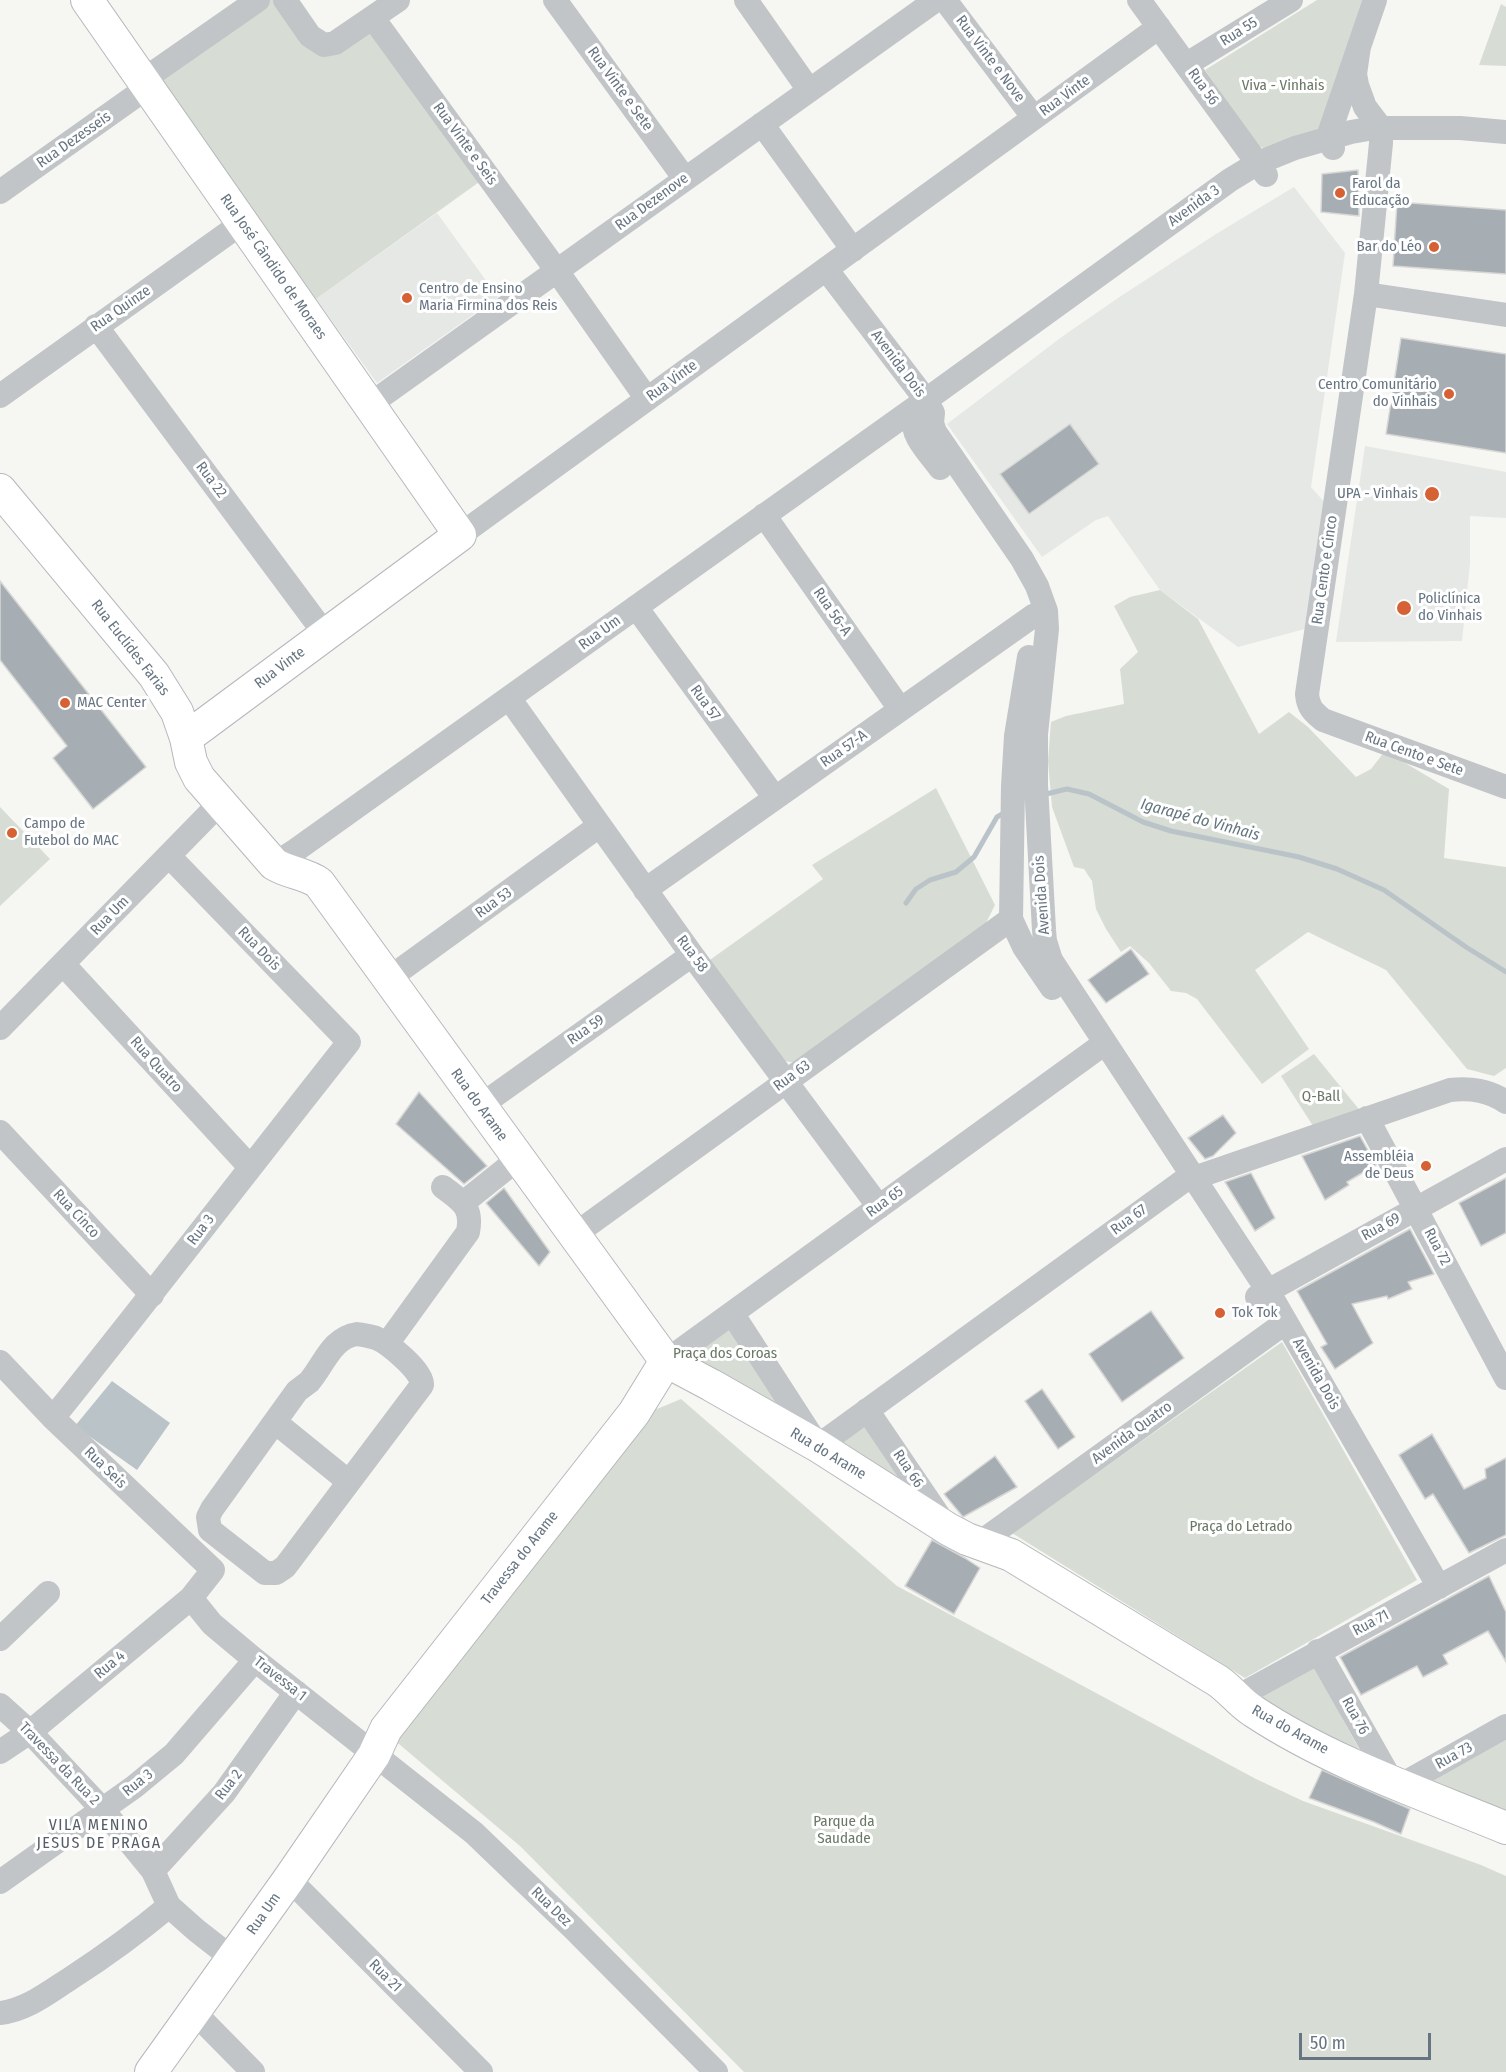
<!DOCTYPE html>
<html>
<head>
<meta charset="utf-8">
<style>
  body { margin:0 }
  #map { position:relative; width:1506px; height:2072px; overflow:hidden; background:#f6f6f3; font-family:"Fira Sans Condensed",sans-serif }
  canvas { display:block }
  .scale { position:absolute; left:1299px; top:2033px; width:132px; height:27px; box-sizing:border-box; border:3px solid #677582; border-top:0; padding-left:8px; font-size:18px; line-height:21px; white-space:nowrap; color:#677582; -webkit-text-stroke:4px #fff; paint-order:stroke }
</style>
</head>
<body>
<div id="map">
<canvas width="1506" height="2072"></canvas>
<div class="scale">50 m</div>
</div>
<script>
const c = document.querySelector('canvas').getContext('2d');
c.lineJoin = 'round';
function fill(path, color) {
  c.fillStyle = color;
  c.fill(path, 'evenodd');
}
function stroke(path, color, width, dash) {
  c.strokeStyle = color;
  c.lineWidth = width;
  c.lineCap = dash ? 'butt' : 'round';
  c.setLineDash(dash || []);
  c.stroke(path);
}
function label(font, color, halo, rows, align = 'center') {
  c.font = font + ' "Fira Sans Condensed",sans-serif';
  c.lineWidth = 6;
  c.setLineDash([]);
  c.textBaseline = 'middle';
  c.strokeStyle = halo;
  c.fillStyle = color;
  for (const [text, x, y, turn = 0] of rows) {
    c.save();
    c.translate(x, y);
    c.rotate((+turn || 0) * Math.PI / 180);
    c.textAlign = isNaN(turn) ? turn : align;
    if (halo) c.strokeText(text, 0, 0);
    c.fillText(text, 0, 0);
    c.restore();
  }
}
const built = new Path2D(`
  M1294 187 1345 253 1311 487 1326 504 1312 627 1238 647 1160 590 1108 516 1096 520 1042 557 947 424 1063 336 1118 298 1216 234Z
  M437 213 498 297 377 383 316 299Z
  M1365 446 1506 472V518L1470 516V563L1462 641 1336 642Z`);
const green = new Path2D(`
  M268 0H275L312 51 373 28 482 180 316 299 157 79Z
  M1317 0H1370L1321 130 1265 149 1257 145 1205 70Z
  M1501 4 1506 7V66L1479 65Z
  M1160 590 1198 619 1259 734 1289 712 1308 727 1356 777 1371 769 1385 751 1449 789 1444 858 1506 867V1068L1494 1076 1467 1069 1386 970 1308 932 1255 970 1309 1049 1262 1084 1197 999 1186 993 1171 991 1149 963 1130 946 1121 952 1106 929 1096 909 1092 881 1084 869 1074 867 1052 807 1048 761 1051 722 1066 716 1124 704 1120 669 1138 652 1114 606 1130 597Z
  M936 788 995 905 985 925 795 1063 780 1060 707 962 823 879 812 865Z
  M0 807 50 859 0 906Z
  M1314 1054 1362 1113 1313 1126 1281 1076Z
  M732 1321 792 1418 682 1356Z
  M1282 1342 1417 1580 1245 1678 1012 1533Z
  M681 1399 897 1586 1256 1779 1303 1801 1481 1865 1506 1876V2072H744L520 1846 393 1739 652 1411Z
  M868 1422 925 1501 834 1445Z
  M1314 1666 1365 1760 1249 1699Z
  M1506 1736V1818L1424 1783Z`);
const water = new Path2D(`
  M112 1381 170 1423 137 1470 75 1426Z`);
const stream = new Path2D(`
  M1042 795 1067 789 1089 794 1143 822 1171 831 1299 857 1337 869 1384 890 1466 947 1506 972
  M906 903 916 889 930 880 956 872 974 857 997 817 1004 813`);
const building = new Path2D(`
  M1358 170 1359 216 1321 212 1322 174Z
  M1397 202 1506 210V274L1393 266Z
  M1401 338 1506 354V453L1386 434Z
  M1070 424 1099 464 1029 514 1000 474Z
  M0 581 146 767 93 809 53 758 67 746 0 660Z
  M1131 949 1149 974 1106 1003 1088 980Z
  M419 1092 487 1166 464 1184 396 1124Z
  M1223 1115 1236 1133 1213 1156 1205 1159 1188 1138Z
  M1360 1136 1376 1165 1347 1182 1349 1185 1325 1200 1302 1156Z
  M1251 1173 1275 1218 1255 1231 1225 1182Z
  M1506 1178V1233L1481 1246 1459 1203Z
  M504 1188 550 1252 539 1266 486 1203Z
  M1410 1229 1434 1274 1408 1282 1412 1289 1388 1299 1387 1296 1352 1304 1373 1343 1335 1369 1321 1347 1327 1344 1297 1291Z
  M1151 1311 1184 1358 1122 1402 1089 1354Z
  M1042 1389 1075 1437 1058 1449 1025 1401Z
  M1432 1434 1464 1489 1486 1478 1485 1469 1506 1458V1535L1469 1553 1433 1494 1425 1499 1399 1455Z
  M995 1456 1017 1487 963 1517 944 1494Z
  M932 1540 965 1558 980 1568 954 1614 905 1586Z
  M1489 1576 1506 1612V1662L1488 1631 1443 1655 1448 1664 1423 1677 1417 1666 1361 1695 1340 1657Z
  M1322 1770 1410 1809 1401 1834 1374 1822 1309 1798Z`);
const minor = new Path2D(`
  M285 0 310 36 324 45 335 43 398 0
  M555 0 685 179
  M746 0 809 90
  M945 0 1034 118
  M1139 0 1266 175
  M373 18 557 271 647 399
  M1359 46 1355 74 1357 85 1365 107 1381 128V143L1366 294 1307 694C1308 707 1313 712 1323 720L1506 787
  M1187 64 1291 0
  M143 80 258 0
  M762 124 853 250
  M1333 148 1328 137 1375 0
  M0 192 148 87
  M826 269 926 400 933 413 932 423 935 432 1022 559 1037 586 1046 611 1047 629 1036 734V785L1044 930 1045 941 1051 960 1268 1291 1439 1587
  M1366 294 1506 315
  M96 326 325 634
  M0 396 242 223
  M369 405 936 0
  M919 405C904 431 925 447 940 468
  M764 515 900 709
  M460 535 1159 27
  M636 607 775 798
  M1029 657 1016 736 1013 786 1011 919 1024 947 1052 988
  M509 698 692 955 879 1207
  M274 864 296 850 926 400 1230 180 1258 163 1295 148 1351 132 1374 128H1460L1506 132
  M645 890 1033 616 1046 611
  M63 964 250 1167
  M388 979 599 826
  M0 1028 220 803
  M480 1106 692 955
  M1367 1118 1506 1378
  M0 1132 152 1295
  M463 1203 518 1159
  M574 1235 1011 919
  M1257 1297 1506 1159
  M732 1313 818 1446 1182 1182 1450 1090C1471 1088 1488 1090 1506 1102
  M357 1334C363 1335 370 1336 376 1338 388 1343 423 1371 422 1385L285 1567 276 1573H265L210 1530 208 1517 212 1509 297 1391C301 1388 305 1385 309 1382 324 1365 331 1338 357 1334Z
  M387 1344 468 1232C473 1206 461 1201 443 1187
  M666 1361 1105 1043
  M0 1362 53 1418 213 1570 191 1598 30 1732 0 1752
  M867 1410 943 1522
  M53 1418C153 1294 250 1167 349 1042L169 856
  M275 1422 349 1482
  M978 1544 1286 1322
  M191 1598 212 1624 255 1660 474 1833 573 1928 716 2072
  M0 1639 48 1593
  M1318 1651 1391 1780
  M1237 1697 1506 1550
  M0 1705 30 1732 103 1810 153 1871 169 1906 196 1930 233 1959
  M1401 1785 1506 1726
  M153 1871 224 1793 296 1692
  M289 1879 481 2072
  M0 1882 134 1787 174 1754 255 1660
  M194 2012 253 2072
  M0 2013C27 2010 49 1992 71 1978 105 1956 138 1932 169 1906`);
const major = new Path2D(`
  M87 0 460 535 186 738
  M0 490 154 675 177 712 186 738 191 762 199 778 274 864C288 873 305 873 319 883L666 1361 711 1385 818 1446 948 1529 967 1539 1011 1555 1218 1681C1231 1690 1240 1703 1253 1711 1330 1762 1421 1793 1506 1828
  M151 2072 289 1879 374 1755 386 1729 634 1413 666 1361`);
const markers = [
  [1340,193,6,"#d56134"],
  [1434,247,6,"#d56134"],
  [407,298,6,"#d56134"],
  [1449,394,6,"#d56134"],
  [1432,494,8,"#d56134"],
  [1404,608,8,"#d56134"],
  [65,703,6,"#d56134"],
  [12,833,6,"#d56134"],
  [1426,1166,6,"#d56134"],
  [1220,1313,6,"#d56134"]
];
const streetNames = [
  ["Rua 55",1239,32,-32],
  ["Rua Vinte e Nove",990,59,53],
  ["Rua 56",1203,87,54],
  ["Rua Vinte e Sete",620,89,54],
  ["Rua Vinte",1065,96,-36],
  ["Rua Dezesseis",74,140,-35],
  ["Rua Vinte e Seis",465,144,54],
  ["Rua Dezenove",652,202,-36],
  ["Avenida 3",1194,206,-36],
  ["Rua José Cândido de Moraes",273,267,55],
  ["Rua Quinze",121,309,-35],
  ["Avenida Dois",898,364,53],
  ["Rua Vinte",672,381,-36],
  ["Rua 22",211,480,53],
  ["Rua Cento e Cinco",1325,570,-82],
  ["Rua 56-A",832,612,55],
  ["Rua Um",600,633,-36],
  ["Rua Euclídes Farias",130,648,52],
  ["Rua Vinte",280,668,-37],
  ["Rua 57",705,703,54],
  ["Rua 57-A",844,749,-35],
  ["Rua Cento e Sete",1414,754,20],
  ["Avenida Dois",1042,895,-94],
  ["Rua 53",494,903,-36],
  ["Rua Um",110,916,-46],
  ["Rua Dois",259,949,46],
  ["Rua 58",692,954,53],
  ["Rua 59",586,1030,-35],
  ["Rua Quatro",156,1065,48],
  ["Rua 63",792,1076,-36],
  ["Rua do Arame",479,1105,54],
  ["Rua 65",885,1202,-36],
  ["Rua Cinco",76,1214,47],
  ["Rua 67",1129,1220,-36],
  ["Rua 69",1381,1227,-29],
  ["Rua 3",201,1230,-53],
  ["Rua 72",1437,1247,62],
  ["Avenida Dois",1316,1374,60],
  ["Avenida Quatro",1132,1433,-36],
  ["Rua do Arame",828,1454,31],
  ["Rua Seis",105,1468,44],
  ["Rua 66",908,1469,56],
  ["Travessa do Arame",520,1558,-52],
  ["Rua 71",1371,1623,-28],
  ["Rua 4",110,1665,-40],
  ["Travessa 1",280,1679,38],
  ["Rua 76",1355,1716,61],
  ["Rua do Arame",1290,1730,29],
  ["Rua 73",1454,1756,-29],
  ["Travessa da Rua 2",59,1764,46],
  ["Rua 3",138,1783,-39],
  ["Rua 2",229,1785,-52],
  ["Rua Dez",551,1907,44],
  ["Rua Um",264,1914,-55],
  ["Rua 21",385,1976,45]
];
const parkNames = [
  ["Viva - Vinhais",1283,86],
  ["Q-Ball",1321,1097],
  ["Praça dos Coroas",725,1354],
  ["Praça do Letrado",1241,1527],
  ["Parque da",844,1822],
  ["Saudade",844,1839]
];
const poiNames = [
  ["Farol da",1352,184],
  ["Educação",1352,201],
  ["Bar do Léo",1422,247,"right"],
  ["Centro de Ensino",419,289],
  ["Maria Firmina dos Reis",419,306],
  ["Centro Comunitário",1437,385,"right"],
  ["do Vinhais",1437,402,"right"],
  ["UPA - Vinhais",1418,494,"right"],
  ["Policlínica",1418,599],
  ["do Vinhais",1418,616],
  ["MAC Center",77,703],
  ["Campo de",24,824],
  ["Futebol do MAC",24,841],
  ["Assembléia",1414,1157,"right"],
  ["de Deus",1414,1174,"right"],
  ["Tok Tok",1232,1313]
];
const waterNames = [
  ["Igarapé do Vinhais",1200,820,15]
];
const neighbourhoodNames = [
  ["VILA MENINO",99,1826],
  ["JESUS DE PRAGA",99,1844]
];
fill(built, '#e6e8e6');
fill(green, '#d7ddd4');
fill(water, '#bac3c8');
stroke(stream, '#bac3c8', 5);
fill(building, '#a7aeb3');
stroke(building, '#d7d7d5', 1.5);
stroke(major, '#b5b8bc', 34);
stroke(minor, '#c1c5c8', 24);
stroke(major, '#fff', 32);
for (const [x, y, r, color] of markers) {
  const dot = new Path2D();
  dot.arc(x, y, r, 0, 2 * Math.PI);
  c.fillStyle = color;
  c.fill(dot);
  stroke(dot, '#fff', 2);
}
label('15px', '#677582', '#fff', streetNames);
label('15px', '#697966', '#fff', parkNames);
label('15px', '#677582', '#fff', poiNames, 'left');
label('italic 16px', '#63757e', '#fff', waterNames);
c.letterSpacing = '1.5px';
label('16px', '#555e67', '#fff', neighbourhoodNames);
c.letterSpacing = '0px';
</script>
</body>
</html>
